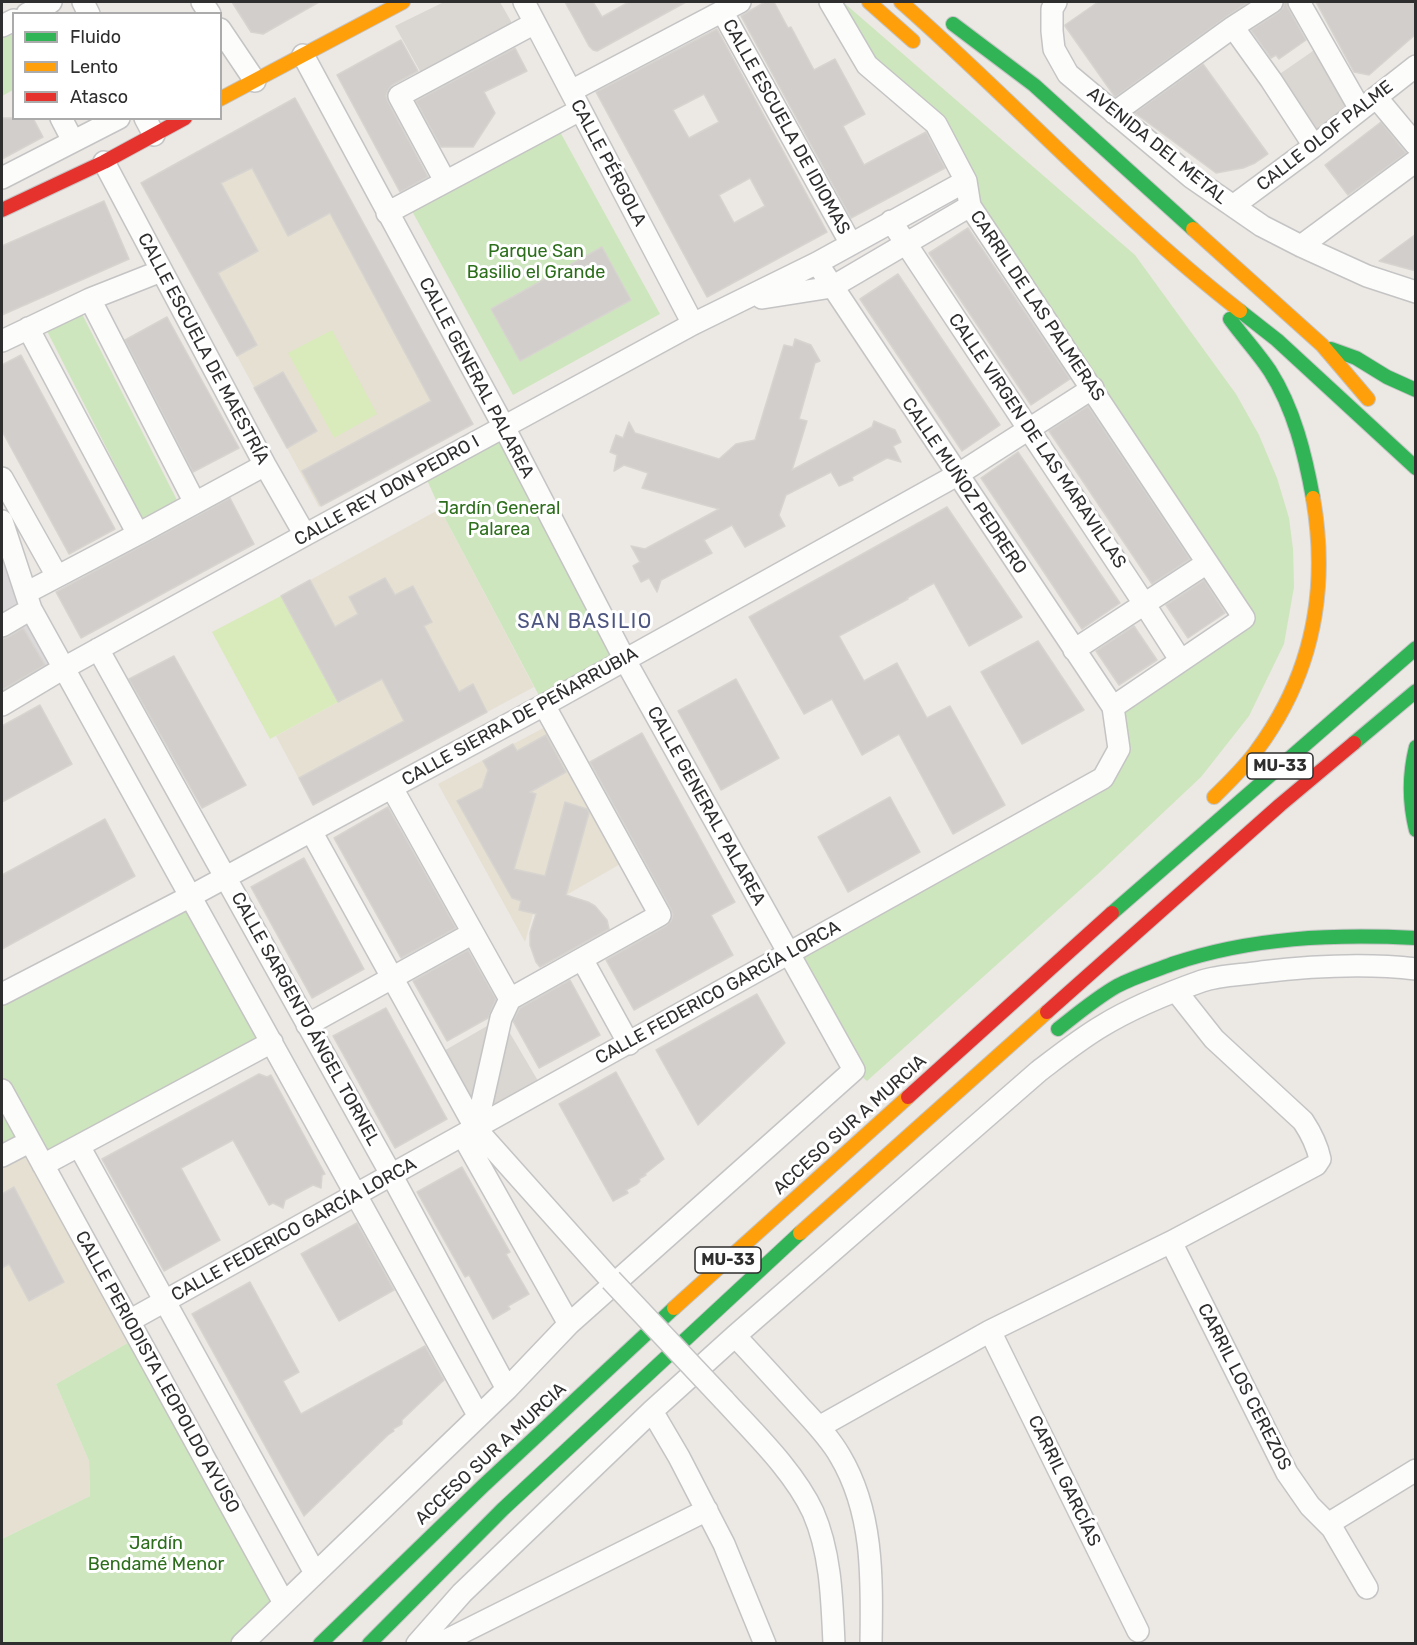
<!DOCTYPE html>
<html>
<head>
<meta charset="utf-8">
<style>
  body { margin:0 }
  #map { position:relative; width:1417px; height:1645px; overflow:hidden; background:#ece8e4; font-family:Rubik,sans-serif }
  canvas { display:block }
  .frame { position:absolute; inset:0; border:3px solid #2e2e2e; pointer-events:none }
  .legend { position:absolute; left:12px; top:12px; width:210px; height:108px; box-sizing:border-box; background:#fff; border:2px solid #ababab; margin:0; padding:8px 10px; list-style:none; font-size:18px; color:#2e2e2e }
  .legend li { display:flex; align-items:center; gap:12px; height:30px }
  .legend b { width:30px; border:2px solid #ababab }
</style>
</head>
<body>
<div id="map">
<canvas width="1417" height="1645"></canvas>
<div class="frame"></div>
<ul class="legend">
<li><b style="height:8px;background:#30b455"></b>Fluido</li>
<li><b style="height:8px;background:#ff9f0a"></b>Lento</li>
<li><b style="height:8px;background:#e5322d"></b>Atasco</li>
</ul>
</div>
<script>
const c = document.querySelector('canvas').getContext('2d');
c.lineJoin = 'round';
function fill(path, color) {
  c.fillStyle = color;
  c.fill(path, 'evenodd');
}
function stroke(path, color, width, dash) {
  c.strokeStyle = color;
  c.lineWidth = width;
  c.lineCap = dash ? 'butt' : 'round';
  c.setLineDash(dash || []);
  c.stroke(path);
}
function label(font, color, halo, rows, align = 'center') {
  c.font = font + ' Rubik,sans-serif';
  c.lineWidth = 6;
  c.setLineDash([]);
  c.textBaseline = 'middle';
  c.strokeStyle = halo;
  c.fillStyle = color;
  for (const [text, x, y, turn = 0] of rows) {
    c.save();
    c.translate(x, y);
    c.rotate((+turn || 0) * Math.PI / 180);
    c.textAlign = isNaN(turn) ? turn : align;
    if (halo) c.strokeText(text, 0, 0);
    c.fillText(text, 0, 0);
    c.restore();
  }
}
const industrial = new Path2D(`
  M2 541 55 669 2 700Z`);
const education = new Path2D(`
  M295 98 473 424 319 507 237 356 141 183Z
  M440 509 534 687 313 805 276 736 338 702 281 596Z
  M549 725 624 862 533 914 525 942 438 784Z
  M29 1142 138 1337 56 1384 89 1461 90 1496 2 1539V1156Z`);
const green = new Path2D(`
  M830 2H843L1135 255 1236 394 1259 435 1277 478 1289 518 1293 549 1294 587 1284 644 1249 716 1201 777 1099 873 867 1081 854 1070 788 953 1103 778 1119 749 1113 707 1244 618 970 206 936 125 867 65Z
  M2 26 14 28 13 90 2 96Z
  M559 130 660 314 513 395 412 211Z
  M82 314 179 504 144 522 47 331Z
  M504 427 625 660 544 705 440 509 423 471Z
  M191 896 272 1042 43 1165 29 1142 2 1156V994Z
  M138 1337 284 1603 242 1643 2 1644V1539L90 1496 89 1461 56 1384Z`);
const pitch = new Path2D(`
  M332 330 377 414 334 438 288 353Z
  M281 596 338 702 270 739 212 632Z`);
const plaza = new Path2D(`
  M444 2H500L512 23 442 60 447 71 426 82 395 26Z
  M1323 44 1360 109 1314 146 1271 80Z
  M501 1018 544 1091 476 1129 435 1056Z`);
const building = new Path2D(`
  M232 2H319L263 34 251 32Z
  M565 2H593L602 17 629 2H686L597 51 593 50 589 46Z
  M765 2H774L788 28 791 27 814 70 835 59 865 114 843 126 864 165 926 132 945 168 851 218 741 16Z
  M1098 2H1249L1226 17 1115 97 1065 26V25Z
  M1285 2H1286L1288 8 1306 40 1279 59 1276 55 1271 58 1251 30 1279 12 1283 8Z
  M1316 2H1416V34L1369 75 1354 72Z
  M717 29 827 232 707 297 596 92ZM704 94 719 122 689 138 673 110ZM750 178 765 206 734 223 719 195Z
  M401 40 418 71 392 85 388 90 386 96 388 102 428 177 400 192 337 75Z
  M515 48 527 71 484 92 495 113 473 147H441L416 101Z
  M1203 64 1268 154 1255 163 1243 168 1216 173 1135 113Z
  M295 98 473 424 321 506 302 471 431 401 330 213 288 236 252 168 221 183 258 251 218 273 257 345 237 356 141 183Z
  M2 118H33L43 137 2 159Z
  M1381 122 1406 153 1348 195 1325 165Z
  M104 201 129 259 2 315V246Z
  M968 228 1070 379 1031 405 929 253Z
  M1416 234V271L1379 261Z
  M602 247 631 300 520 361 491 309Z
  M898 274 1000 425 962 451 860 299Z
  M167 317 239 448 193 472 125 340Z
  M795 339 811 345 820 361 815 363 799 419 807 421 792 470 872 427 874 421 895 430 901 442 893 446 901 462 887 458 852 477 853 480 839 486 831 472 786 495 779 515 785 526 745 547 732 525 704 540 712 553 661 580 657 592 649 578 641 582 633 566 640 562 631 546 645 549 719 509 642 488 648 473 624 465 614 471 617 455 610 452 616 435 623 438 629 422 635 433 719 459 736 444 755 440 784 345 793 347Z
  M21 355 115 529 69 554 2 431V365Z
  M283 372 317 431 287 448 254 388Z
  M1088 406 1190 559 1152 584 1049 431Z
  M1018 452 1120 603 1082 629 981 478Z
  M230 498 254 544 81 638 56 592Z
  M947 507 1022 617 969 646 934 583 907 598 908 599 839 636 864 681 897 663 927 718 950 706 1005 805 953 834 899 734 862 755 832 699 804 714 749 617Z
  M385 578 395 595 413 586 432 622 424 626 459 692 473 684 487 712 313 805 299 778 404 721 382 679 338 702 281 596 310 580 335 627 358 614 349 597Z
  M1204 580 1225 613 1188 638 1166 605Z
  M1134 626 1157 660 1119 685 1096 651Z
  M23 628 45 665 2 690V639L8 637Z
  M1038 641 1084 710 1022 744 981 672Z
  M174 656 246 785 202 808 129 679Z
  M736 679 779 758 721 790 678 711Z
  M40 705 72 764 2 802V726Z
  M642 733 735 902 711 915 733 955 634 1010 606 960 666 926 671 921 673 915 671 909 590 762Z
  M546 735 566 772 530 792 536 794 514 869 545 876 565 802 587 809 589 813 566 895 588 902 595 906 607 920 609 929 540 967 536 962 530 945V933L536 914 519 910 521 901 512 898 457 801 482 788 488 770 483 761 513 744 517 751Z
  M890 797 920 852 848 892 818 837Z
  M388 807 456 928 401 958 334 838Z
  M105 819 135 876 2 949V875Z
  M304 858 364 969 312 998 251 887Z
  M468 950 496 999 488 1018 447 1041 413 981Z
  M570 980 600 1035 539 1068 513 1021 520 1008Z
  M757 994 785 1043 698 1125 656 1050Z
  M386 1008 447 1119 395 1148 333 1036Z
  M616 1072 664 1159 645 1174 646 1175 639 1179 640 1181 637 1184 626 1190 628 1193 613 1201 559 1104Z
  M259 1074 267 1077 271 1075 325 1174 322 1175 321 1188 313 1185 285 1200 283 1208 273 1203 269 1205 233 1140 181 1168 220 1240 164 1271 102 1159Z
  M462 1167 510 1252 506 1254 529 1294 508 1306 510 1309 493 1319 469 1275 465 1277 417 1192Z
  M14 1187 64 1282 29 1301 9 1264 2 1268V1194Z
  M357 1223 394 1290 339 1321 301 1254Z
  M250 1282 299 1372 283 1381 301 1414 425 1346 444 1380 402 1420V1424L393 1429 394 1431 388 1435 304 1516 192 1314Z`);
const street = new Path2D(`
  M83 2 89 14
  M202 2 210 14
  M524 2 693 324
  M830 2 867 65 936 124 966 181 970 206 1244 618 1113 707
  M1056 2 1052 9V31L1054 49 1068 74 1191 177 1262 226 1301 246 1367 276 1416 292
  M1299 2 1360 109
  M722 11 851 244
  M27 14 51 2
  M2 26 14 20
  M1233 27 1271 80 1314 146
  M220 29 255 81
  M303 55 504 427 625 660 854 1070 569 1324 507 1389
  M571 91 740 2
  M1376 97 1416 145
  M1114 113 1233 27 1272 2
  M61 118 73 141
  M145 118 154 135
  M104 162 265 465 305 535
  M2 178 119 118
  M445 181 399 96 535 23
  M1233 206 1314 146 1416 66
  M387 213 580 110
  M891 221 1145 605 1181 661
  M1301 246 1416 161
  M762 298 832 287 970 206
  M28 328 138 534 195 503 90 299
  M2 341 90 299 161 271
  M2 478 57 576
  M195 503 265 465
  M2 521 31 609 478 1415
  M26 593 138 534
  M2 626 31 609
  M98 649 392 1176 507 1389 242 1644
  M1074 650 1207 563
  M2 705 64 668 305 535 693 324 817 263 966 181
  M392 788 510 999 660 915 544 705
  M311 831 476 1129 611 1280
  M582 959 629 1044
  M2 994 191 896 544 705 957 475 1093 388
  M307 1025 473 933
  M2 1090 284 1603
  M476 1129 501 1018 510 999
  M463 1136 569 1324
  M79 1146 315 1573
  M2 1156 29 1142
  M43 1165 272 1042
  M1171 1242 1287 1473 1310 1506 1332 1528 1367 1588
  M129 1321 1103 778 1119 749 1113 707 817 263
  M990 1331 1138 1631
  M735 1336C755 1357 774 1378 794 1400 810 1418 828 1435 840 1456 874 1513 872 1580 871 1644
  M724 1400C754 1433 794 1471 813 1512 831 1553 832 1600 834 1644
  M652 1411 679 1457 724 1544 765 1644
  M819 1427 990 1331 1171 1242 1316 1165 1320 1159C1317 1145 1311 1133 1303 1121L1214 1039 1176 991
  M1328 1524 1416 1470
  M417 1644 462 1593 652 1411 735 1336 1039 1071C1060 1055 1080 1039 1102 1026 1133 1007 1168 993 1202 981 1220 975 1242 975 1261 972 1312 966 1364 963 1416 969
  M439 1644 707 1510`);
const fast = new Path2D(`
  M953 24 1034 85 1193 229
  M1240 311 1277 340 1416 468
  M1230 319C1243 337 1258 353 1270 371 1294 409 1305 454 1313 498
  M1331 349 1356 358 1387 377 1416 390
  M1354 743 1416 691
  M1416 747C1409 775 1409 802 1416 830
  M1112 913 1416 648
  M1058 1029C1077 1014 1096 998 1117 986 1134 977 1154 971 1172 964 1252 937 1333 934 1416 938
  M320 1644 483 1486 674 1308
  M369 1644 503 1509 800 1233`);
const slow = new Path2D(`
  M869 2 913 41
  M901 2C1016 103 1119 217 1240 311
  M220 99 403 2
  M1193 229 1322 345 1368 399
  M1214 797C1229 782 1245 767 1257 750 1313 674 1329 590 1313 498
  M800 1233 1047 1012
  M674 1308 908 1097`);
const jam = new Path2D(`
  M2 210 104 162 185 118
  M1047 1012 1280 805 1354 743
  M908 1097 1112 913`);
const streetBridge = new Path2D(`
  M611 1280 724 1400`);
const shields = [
  [1280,766,66],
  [728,1260,66]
];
const shieldNames = [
  ["MU-33",1280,766],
  ["MU-33",728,1260]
];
const streetNames = [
  ["CALLE ESCUELA DE IDIOMAS",786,127,61],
  ["CALLE OLOF PALME",1325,136,-38],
  ["AVENIDA DEL METAL",1157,146,39],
  ["CALLE PÉRGOLA",608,163,62],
  ["CARRIL DE LAS PALMERAS",1037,306,56],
  ["CALLE ESCUELA DE MAESTRÍA",203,349,62],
  ["CALLE GENERAL PALAREA",476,378,62],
  ["CALLE VIRGEN DE LAS MARAVILLAS",1037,441,56],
  ["CALLE MUÑOZ PEDRERO",964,486,56],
  ["CALLE REY DON PEDRO I",387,491,-29],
  ["CALLE SIERRA DE PEÑARRUBIA",520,717,-29],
  ["CALLE GENERAL PALAREA",706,806,61],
  ["CALLE FEDERICO GARCÍA LORCA",718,993,-29],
  ["CALLE SARGENTO ÁNGEL TORNEL",305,1019,61],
  ["ACCESO SUR A MURCIA",850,1125,-42],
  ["CALLE FEDERICO GARCÍA LORCA",294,1230,-29],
  ["CALLE PERIODISTA LEOPOLDO AYUSO",157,1372,61],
  ["CARRIL LOS CEREZOS",1244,1387,63],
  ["ACCESO SUR A MURCIA",491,1454,-43],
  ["CARRIL GARCÍAS",1064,1481,64]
];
const parkNames = [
  ["Parque San",536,252],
  ["Basilio el Grande",536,273],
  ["Jardín General",499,509],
  ["Palarea",499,530],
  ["Jardín",156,1544],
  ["Bendamé Menor",156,1565]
];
const neighbourhoodNames = [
  ["SAN BASILIO",585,622]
];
fill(industrial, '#dcd9db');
fill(education, '#e6e0d3');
fill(green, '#cee6be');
fill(pitch, '#d9eabb');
fill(plaza, '#dad6d2');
fill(building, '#d1cecb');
stroke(building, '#d7d4d0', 1.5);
stroke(street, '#c5c4c5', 24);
stroke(fast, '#c5c4c5', 16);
stroke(slow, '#c5c4c5', 16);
stroke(jam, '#c5c4c5', 16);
stroke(street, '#fcfcfb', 21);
stroke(fast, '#30b455', 14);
stroke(slow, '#ff9f0a', 14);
stroke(jam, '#e5322d', 14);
stroke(streetBridge, '#c5c4c5', 24, []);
stroke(streetBridge, '#fcfcfb', 21);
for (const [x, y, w] of shields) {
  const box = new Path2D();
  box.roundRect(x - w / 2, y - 13, w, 26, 4.5);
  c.fillStyle = '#fff';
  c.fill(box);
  stroke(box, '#2e2e2e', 1.5);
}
label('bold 16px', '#2e2e2e', null, shieldNames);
label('18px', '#2e2e2e', '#fff', streetNames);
label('18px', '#2c6e1b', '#fff', parkNames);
c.letterSpacing = '1.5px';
label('20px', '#4d5680', '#fff', neighbourhoodNames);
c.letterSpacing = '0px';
</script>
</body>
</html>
